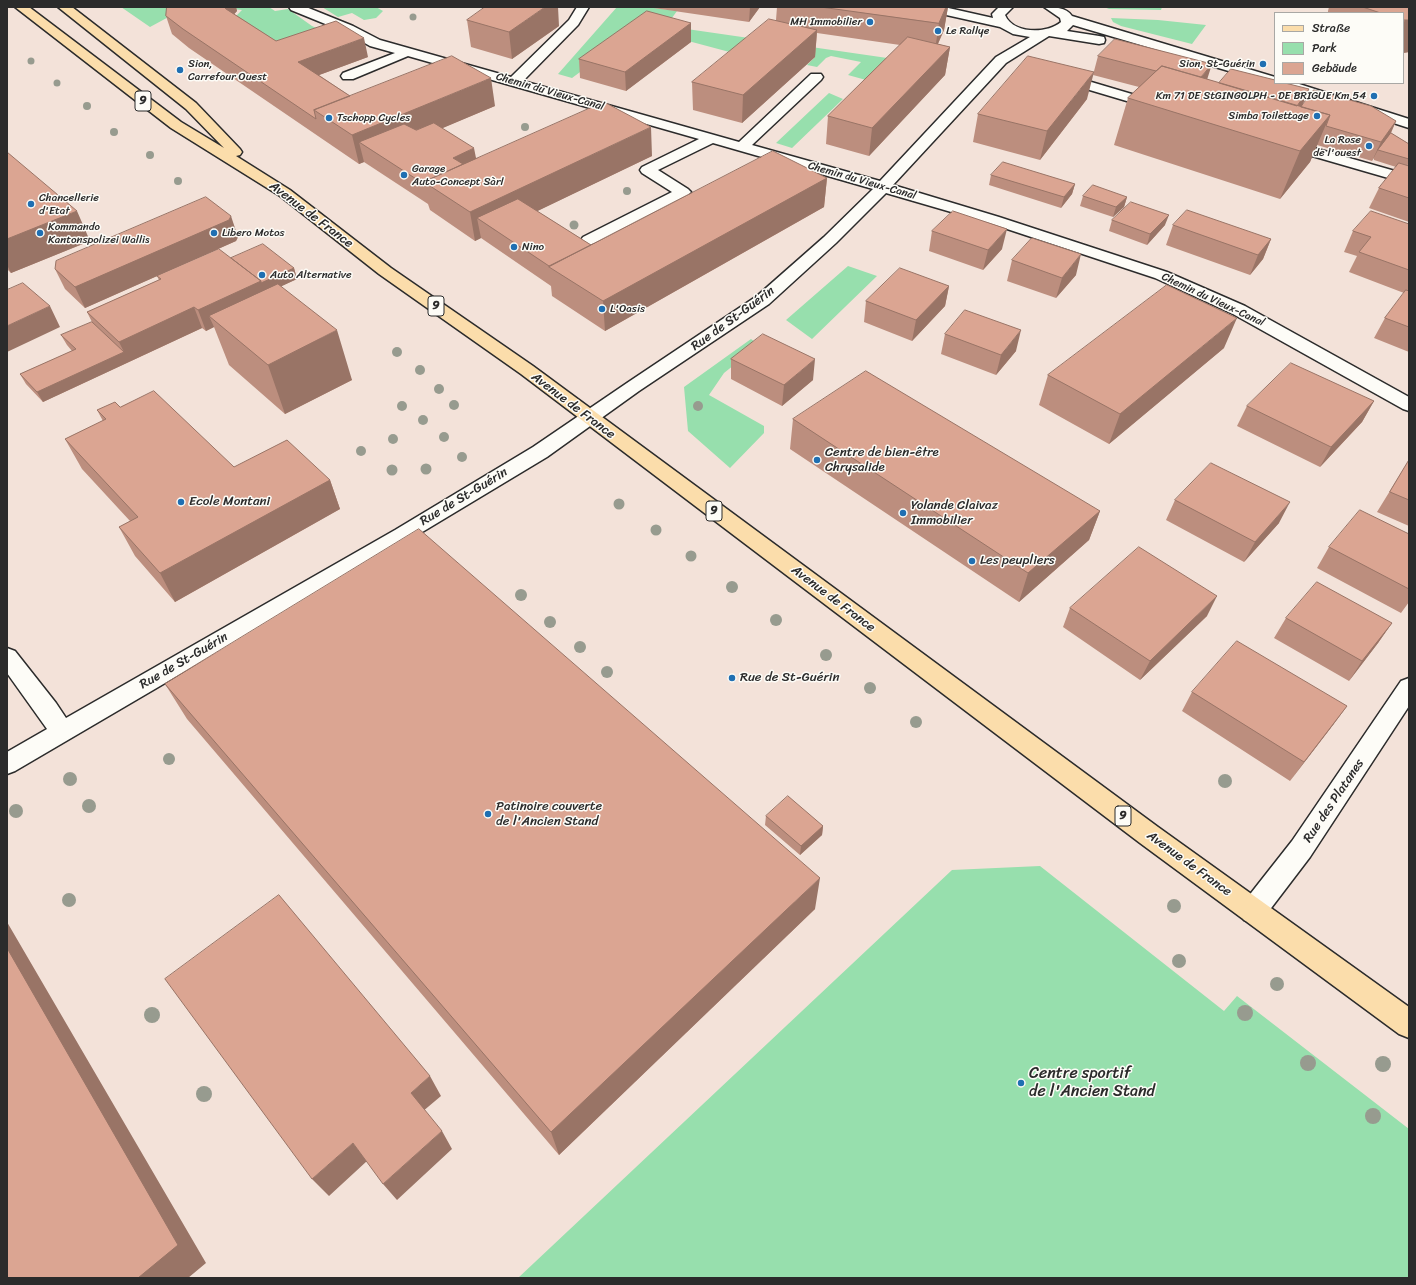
<!DOCTYPE html>
<html>
<head>
<meta charset="utf-8">
<style>
  body { margin:0 }
  #map { position:relative; width:1416px; height:1285px; overflow:hidden; background:#f3e2d9; font-family:Sriracha,sans-serif }
  canvas { display:block }
  .frame { position:absolute; inset:0; border:8px solid #2b2b2b; pointer-events:none }
  .legend { position:absolute; left:1274px; top:12px; width:130px; height:72px; box-sizing:border-box; background:#fdfcf7; border:1px solid #a9a8a5; margin:0; padding:5px 7px; list-style:none; font-size:12px; color:#2b2b2b }
  .legend li { display:flex; align-items:center; gap:8px; height:20px }
  .legend b { width:20px; border:1px solid #a9a8a5 }
</style>
</head>
<body>
<div id="map">
<canvas width="1416" height="1285"></canvas>
<div class="frame"></div>
<ul class="legend">
<li><b style="height:5px;background:#fbddab"></b>Straße</li>
<li><b style="height:11px;background:#97dfad"></b>Park</li>
<li><b style="height:11px;background:#dba592"></b>Gebäude</li>
</ul>
</div>
<script>
const c = document.querySelector('canvas').getContext('2d');
c.lineJoin = 'round';
function fill(path, color) {
  c.fillStyle = color;
  c.fill(path, 'evenodd');
}
function stroke(path, color, width, dash) {
  c.strokeStyle = color;
  c.lineWidth = width;
  c.lineCap = dash ? 'butt' : 'round';
  c.setLineDash(dash || []);
  c.stroke(path);
}
function label(font, color, halo, rows, align = 'center') {
  c.font = font + ' Sriracha,sans-serif';
  c.lineWidth = 3;
  c.setLineDash([]);
  c.textBaseline = 'middle';
  c.strokeStyle = halo;
  c.fillStyle = color;
  for (const [text, x, y, turn = 0] of rows) {
    c.save();
    c.translate(x, y);
    c.rotate((+turn || 0) * Math.PI / 180);
    c.textAlign = isNaN(turn) ? turn : align;
    if (halo) c.strokeText(text, 0, 0);
    c.fillText(text, 0, 0);
    c.restore();
  }
}
const green = new Path2D(`
  M121 7H187L150 27Z
  M214 7H269L275 11 288 9 312 26 334 36 280 56 231 21 242 10Z
  M315 7H376L383 11 376 18 364 20 352 13 338 17 322 7 317 8Z
  M617 7H647L677 11 666 26 908 61 884 85 848 75 861 62 831 56 826 58 817 67 807 65 815 57 752 58 647 30 607 52 572 78 558 74Z
  M1104 7H1162L1161 10 1109 9Z
  M1111 18 1158 20 1206 25 1192 44 1121 26 1113 22Z
  M829 93 843 99 792 148 776 143Z
  M848 266 877 276 812 339 786 320Z
  M751 339 759 345 724 373 709 395 764 426V433L730 468 688 431 684 387Z
  M1040 866 1224 1011 1237 996 1409 1129V1278H518L952 870Z`);
const minor = new Path2D(`
  M289 7H306L353 26 380 40 511 77 569 20 577 7H589L578 25 523 81 739 142 811 74H821L823 77 821 80 752 145 880 181 996 57 1030 37 1013 34 1000 27 924 10 922 7H944L993 18 992 14 999 7H1013L1005 15C1013 34 1047 34 1061 22L1060 18 1044 7C1054 7 1066 7 1072 16L1275 77V83H1296L1409 119V128L1276 85 1073 25 1067 31 1099 36 1104 37 1105 40 1104 43 1099 44 1049 36 1006 63 893 185 999 217 1167 272 1245 306 1409 397V411L1403 409 1233 314 1155 278 989 223 886 193 836 243 769 304 639 391 547 457 409 540 15 771 7 774V752L47 729 7 673V648L15 651 56 703 66 718 395 530 533 447 627 383 757 296 824 237 873 189 713 143 658 170 688 189 691 192 688 195 595 243 589 245 583 243 581 240 583 237 672 192 642 173 640 170 642 167 699 139 408 56 353 79H343L341 76 343 73 395 53 370 46 345 32 291 10Z
  M1061 73 1162 103 1164 106 1162 109 1157 110 1056 80 1054 77 1056 74Z
  M1286 140 1409 175V184L1281 147 1279 144 1281 141Z
  M1409 678V706L1310 857 1262 920 1253 923 1244 920 1240 911 1244 902 1292 841 1401 681Z`);
const major = new Path2D(`
  M15 7H29L181 122 224 148 186 109 58 7H72L196 103 240 149 242 152 240 155 236 156 290 190 391 268 533 366 1158 827 1409 1007V1038L1399 1034 1140 843 521 374 379 274 280 196 171 128Z`);
const trees = [
  [413,17,3.5],
  [31,61,3.5],
  [57,83,3.5],
  [87,106,4],
  [525,127,4],
  [114,132,4],
  [150,155,4],
  [178,181,4],
  [627,191,4],
  [574,225,4.5],
  [397,352,5],
  [420,370,5],
  [439,389,5],
  [454,405,5],
  [402,406,5],
  [698,406,5],
  [423,420,5],
  [444,437,5],
  [393,439,5],
  [361,451,5],
  [462,457,5],
  [426,469,5.5],
  [392,470,5.5],
  [619,504,5.5],
  [656,530,5.5],
  [691,556,5.5],
  [732,587,6],
  [521,595,6],
  [776,620,6],
  [550,622,6],
  [580,647,6],
  [826,655,6],
  [607,672,6],
  [870,688,6],
  [916,722,6],
  [169,759,6],
  [70,779,7],
  [1225,781,7],
  [89,806,7],
  [16,811,7],
  [69,900,7],
  [1174,906,7],
  [1179,961,7],
  [1277,984,7],
  [1245,1013,8],
  [152,1015,8],
  [1308,1063,8],
  [1383,1064,8],
  [204,1094,8],
  [1373,1116,8]
];
const wall = new Path2D(`
  M167 7H236L237 11 234 14 276 41 368 57 319 75 350 96 495 106 442 128 476 158 652 156 537 211 591 245 827 178 824 207 605 331 552 296 551 286 481 238 475 241 430 210 428 204 364 162 359 164 189 48 172 34 166 16Z
  M647 7H760L749 22Z
  M777 7H948L944 30 938 44 950 47 945 75 869 156 826 144 828 116 900 45 817 33 815 57 742 123 693 110 692 82 776 20Z
  M1329 7H1409V52L1403 53V13H1328V11Z
  M467 20 559 26 512 59 471 47Z
  M691 23V42L626 91 580 78 579 59Z
  M1098 56 1207 79 1219 83 1309 89 1303 104 1396 121 1391 133 1409 144V163L1407 166H1409V222L1369 208 1379 188 1396 167 1374 160V158L1372 161 1317 145 1310 162 1280 199 1114 145 1128 98 1139 87 1093 75Z
  M1087 99 1040 160 973 142 978 114Z
  M7 152 90 241 11 273 7 269Z
  M991 175 1075 184 1072 194 1061 208 989 185Z
  M1083 196 1127 197 1124 207 1113 217 1080 206Z
  M1112 220 1165 225 1147 245 1109 231Z
  M1409 224V352L1374 338 1385 318 1404 293 1349 272 1357 256 1344 252 1353 231Z
  M1173 225 1271 239 1263 259 1250 275 1166 245Z
  M932 231 1002 249 983 270 929 251Z
  M238 237 236 241 85 308 65 289 55 269Z
  M231 258 294 268 297 279 281 286 352 380 285 414 229 365 214 327 206 331 202 328 43 402 26 384 20 374 72 351 67 345 61 335 92 322 87 312 159 280 157 276Z
  M1012 260 1076 275 1056 298 1007 281Z
  M949 286 945 306 912 341 864 322 866 301Z
  M945 334 1016 351 996 375 941 354Z
  M1224 348 1109 444 1039 405 1048 375Z
  M731 359 813 380 782 406 731 379Z
  M1374 401 1362 422 1320 467 1237 426 1247 406Z
  M120 407 234 467 330 480 340 509 175 602 135 556 119 527 130 521 82 469 65 439 103 421 97 410Z
  M793 419 1100 511 1089 540 1019 602 790 449Z
  M1409 460V526L1377 512Z
  M1175 500 1279 523 1244 562 1166 520Z
  M1409 534V602L1401 613 1317 568 1329 547Z
  M1070 608 1207 616 1140 680 1063 627Z
  M1286 618 1392 623 1378 643 1349 681 1274 638Z
  M165 684 815 909 559 1155 187 719Z
  M1192 692 1347 706 1333 725 1290 781 1182 711Z
  M766 816 823 826 822 835 800 855 765 825Z`);
const shadedWall = new Path2D(`
  M223 7H236L237 11 228 21Z
  M545 7H558L559 26 512 59 509 32Z
  M750 7H760L749 22Z
  M946 7H948L944 30 935 50 939 23Z
  M1405 20H1409V52L1403 53V24Z
  M691 23V42L626 91 625 72Z
  M817 30 815 57 742 123 743 95Z
  M364 38 368 57 303 81 298 62Z
  M950 47 945 75 869 156 872 128Z
  M1212 64 1206 83 1197 82Z
  M1094 72 1087 99 1040 160 1047 131Z
  M491 78 495 106 379 155 359 142 364 162 359 164 352 135Z
  M1309 89 1301 108 1294 111Z
  M1330 115 1310 162 1280 199 1300 151Z
  M1396 121 1387 141 1378 150 1372 161 1381 142Z
  M651 127 652 156 496 231 477 218 481 238 475 241 470 212Z
  M474 148 478 168 472 170 453 158Z
  M827 178 824 207 605 331 603 301Z
  M1075 184 1072 194 1061 208 1064 197Z
  M1127 197 1124 207 1113 217 1116 207Z
  M77 211 90 241 11 273 7 265V239Z
  M1169 215 1165 225 1147 245 1150 234Z
  M231 216 238 237 236 241 85 308 75 287Z
  M1007 229 1002 249 983 270 988 250Z
  M1271 239 1263 259 1250 275 1258 255Z
  M1081 254 1076 275 1056 298 1062 278Z
  M294 268 297 279 265 294 209 316 214 327 206 331 198 310 261 281Z
  M949 286 945 306 912 341 916 320Z
  M50 306 60 327 7 352V326Z
  M194 307 202 328 43 402 37 392 124 352 119 342Z
  M1237 318 1224 348 1109 444 1120 414Z
  M337 330 352 380 285 414 268 365Z
  M1021 330 1016 351 996 375 1001 355Z
  M815 359 813 380 782 406 784 385Z
  M1374 401 1362 422 1320 467 1331 447Z
  M330 480 340 509 175 602 160 573Z
  M1290 502 1279 523 1244 562 1255 542Z
  M1100 511 1089 540 1019 602 1028 573Z
  M1217 596 1207 616 1140 680 1150 661Z
  M1392 623 1378 643 1349 681 1362 661Z
  M1347 706 1333 725 1290 781 1304 762Z
  M823 826 822 835 800 855 801 846Z
  M820 878 815 909 559 1155 551 1132Z
  M7 922 206 1263 188 1278H138L7 948Z
  M430 1076 441 1096 422 1112 411 1093Z
  M442 1131 452 1149 397 1200 383 1184Z
  M353 1143 367 1161 329 1196 312 1179Z`);
const building = new Path2D(`
  M167 7H224L226 9 276 41 336 21 364 38 298 62 350 96 314 110 316 119 183 29 166 16Z
  M485 7H545L509 32 467 20Z
  M821 7H946L939 23Z
  M1363 7H1409V20H1403V13H1381Z
  M647 11 691 23 625 72 579 59Z
  M769 19 817 30 743 95 692 82Z
  M908 37 950 47 872 128 828 116Z
  M1115 39 1212 64 1201 77 1162 66 1156 71 1098 56Z
  M452 56 491 78 352 135 314 110Z
  M1028 56 1094 72 1047 131 978 114Z
  M1162 66 1330 115 1300 151 1128 98Z
  M1231 69 1275 80V83H1285L1309 89 1297 106 1219 83Z
  M1314 90 1371 106 1396 121 1381 142 1326 126 1330 115 1301 107Z
  M604 102 651 127 470 212 424 182Z
  M434 123 474 148 453 158 463 164 424 182V184L359 142 404 124 416 130Z
  M1391 133 1409 144V159L1378 150Z
  M773 151 827 178 603 301 549 267Z
  M7 152 77 211 7 239Z
  M1003 162 1075 184 1064 197 991 175Z
  M1399 163 1409 166V198L1379 188Z
  M1093 185 1127 197 1116 207 1083 196Z
  M206 197 231 216 229 220 75 287 55 269 56 261Z
  M518 199 591 245 549 266 477 218Z
  M1131 202 1169 215 1150 234 1112 220Z
  M1187 210 1271 239 1258 255 1173 225Z
  M953 211 1007 229 988 250 932 231Z
  M1371 211 1409 224V270L1359 252 1371 237 1353 231Z
  M1032 238 1081 254 1062 278 1012 260Z
  M263 244 294 268 261 283V281L231 258Z
  M219 249 261 281 198 310 194 307 119 342 87 312 161 279 157 276Z
  M900 268 949 286 916 320 866 301Z
  M23 283 50 306 7 326V290Z
  M278 284 337 330 268 365 209 316Z
  M1167 285 1237 318 1120 414 1048 375Z
  M1406 290 1409 291V327L1385 318Z
  M965 310 1021 330 1001 355 945 334Z
  M92 322 124 352 37 392 20 374 76 349 61 335Z
  M763 334 815 359 784 385 731 359Z
  M1291 363 1374 401 1331 447 1247 406Z
  M866 371 1100 511 1028 573 793 419Z
  M154 391 234 467 287 440 330 480 160 573 119 527 138 517 65 439 106 419 97 410 115 402 120 407Z
  M1409 460V500L1390 492Z
  M1211 463 1290 502 1255 542 1175 500Z
  M1360 510 1409 534V589L1329 547Z
  M419 529 820 878 551 1132 165 684Z
  M1139 547 1217 596 1150 661 1070 608Z
  M1317 582 1392 623 1362 661 1286 618Z
  M1237 641 1347 706 1304 762 1192 692Z
  M788 796 823 826 801 846 766 816Z
  M279 895 430 1076 411 1093 442 1131 383 1184 353 1143 312 1179 165 979Z
  M7 948 178 1245 138 1278H7Z`);
const markers = [
  [870,22,4,"#1f6fb2"],
  [938,31,4,"#1f6fb2"],
  [1263,64,4,"#1f6fb2"],
  [180,70,4,"#1f6fb2"],
  [1374,96,4,"#1f6fb2"],
  [1317,116,4,"#1f6fb2"],
  [329,118,4,"#1f6fb2"],
  [1369,146,4,"#1f6fb2"],
  [404,175,4,"#1f6fb2"],
  [31,204,4,"#1f6fb2"],
  [40,233,4,"#1f6fb2"],
  [214,233,4,"#1f6fb2"],
  [514,247,4,"#1f6fb2"],
  [262,275,4,"#1f6fb2"],
  [602,309,4,"#1f6fb2"],
  [817,460,4,"#1f6fb2"],
  [181,502,4,"#1f6fb2"],
  [903,513,4,"#1f6fb2"],
  [972,561,4,"#1f6fb2"],
  [732,678,4,"#1f6fb2"],
  [488,814,4,"#1f6fb2"],
  [1021,1083,4,"#1f6fb2"]
];
const farPoinames = [
  ["MH Immobilier",862,22,"right"],
  ["Le Rallye",946,31],
  ["Sion,",188,64],
  ["Carrefour Ouest",188,77],
  ["Sion, St-Guérin",1255,64,"right"],
  ["Km 71 DE StGINGOLPH - DE BRIGUE Km 54",1366,96,"right"],
  ["Simba Toilettage",1309,116,"right"],
  ["Tschopp Cycles",337,118],
  ["La Rose",1361,140,"right"],
  ["de l'ouest",1361,153,"right"],
  ["Garage",412,169],
  ["Auto-Concept Sàrl",412,182],
  ["Chancellerie",39,198],
  ["d'Etat",39,211],
  ["Kommando",48,227],
  ["Kantonspolizei Wallis",48,240],
  ["Libero Motos",222,233],
  ["Nino",522,247],
  ["Auto Alternative",270,275],
  ["L'Oasis",610,309]
];
const farStreetnames = [
  ["Chemin du Vieux-Canal",550,92,16],
  ["Chemin du Vieux-Canal",862,181,16],
  ["Chemin du Vieux-Canal",1213,300,25]
];
const shields = [
  [143,101,16],
  [436,306,16],
  [714,511,16],
  [1123,816,16]
];
const shieldNames = [
  ["9",143,101],
  ["9",436,306],
  ["9",714,511],
  ["9",1123,816]
];
const streetNames = [
  ["Avenue de France",311,215,37],
  ["Rue de St-Guérin",733,319,-36],
  ["Avenue de France",573,406,37],
  ["Rue de St-Guérin",464,497,-31],
  ["Avenue de France",833,599,37],
  ["Rue de St-Guérin",184,661,-30],
  ["Rue des Platanes",1334,801,-56],
  ["Avenue de France",1189,864,36]
];
const poiNames = [
  ["Centre de bien-être",825,453],
  ["Chrysalide",825,468],
  ["Ecole Montani",189,502],
  ["Yolande Claivaz",911,506],
  ["Immobilier",911,521],
  ["Les peupliers",980,561],
  ["Rue de St-Guérin",740,678],
  ["Patinoire couverte",496,807],
  ["de l'Ancien Stand",496,822]
];
const nearPoinames = [
  ["Centre sportif",1029,1074],
  ["de l'Ancien Stand",1029,1092]
];
fill(green, '#97dfad');
stroke(minor, '#2b2b2b', 3);
stroke(major, '#2b2b2b', 3);
fill(minor, '#fdfcf7');
fill(major, '#fbddab');
c.fillStyle = '#979b8f';
for (const [x, y, r] of trees) {
  c.beginPath();
  c.arc(x, y, r, 0, 2 * Math.PI);
  c.fill();
}
fill(wall, '#bc8e7e');
fill(shadedWall, '#997466');
fill(building, '#dba592');
stroke(building, '#997466', 1);
for (const [x, y, r, color] of markers) {
  const dot = new Path2D();
  dot.arc(x, y, r, 0, 2 * Math.PI);
  c.fillStyle = color;
  c.fill(dot);
  stroke(dot, '#fdfcf7', 1.5);
}
label('11px', '#2b2b2b', '#fdfcf7', farPoinames, 'left');
label('11px', '#2b2b2b', '#fdfcf7', farStreetnames);
for (const [x, y, w] of shields) {
  const box = new Path2D();
  box.roundRect(x - w / 2, y - 10, w, 20, 3);
  c.fillStyle = '#fdfcf7';
  c.fill(box);
  stroke(box, '#2b2b2b', 1);
}
label('bold 12px', '#2b2b2b', null, shieldNames);
label('13px', '#2b2b2b', '#fdfcf7', streetNames);
label('13px', '#2b2b2b', '#fdfcf7', poiNames, 'left');
label('16px', '#2b2b2b', '#fdfcf7', nearPoinames, 'left');
</script>
</body>
</html>
